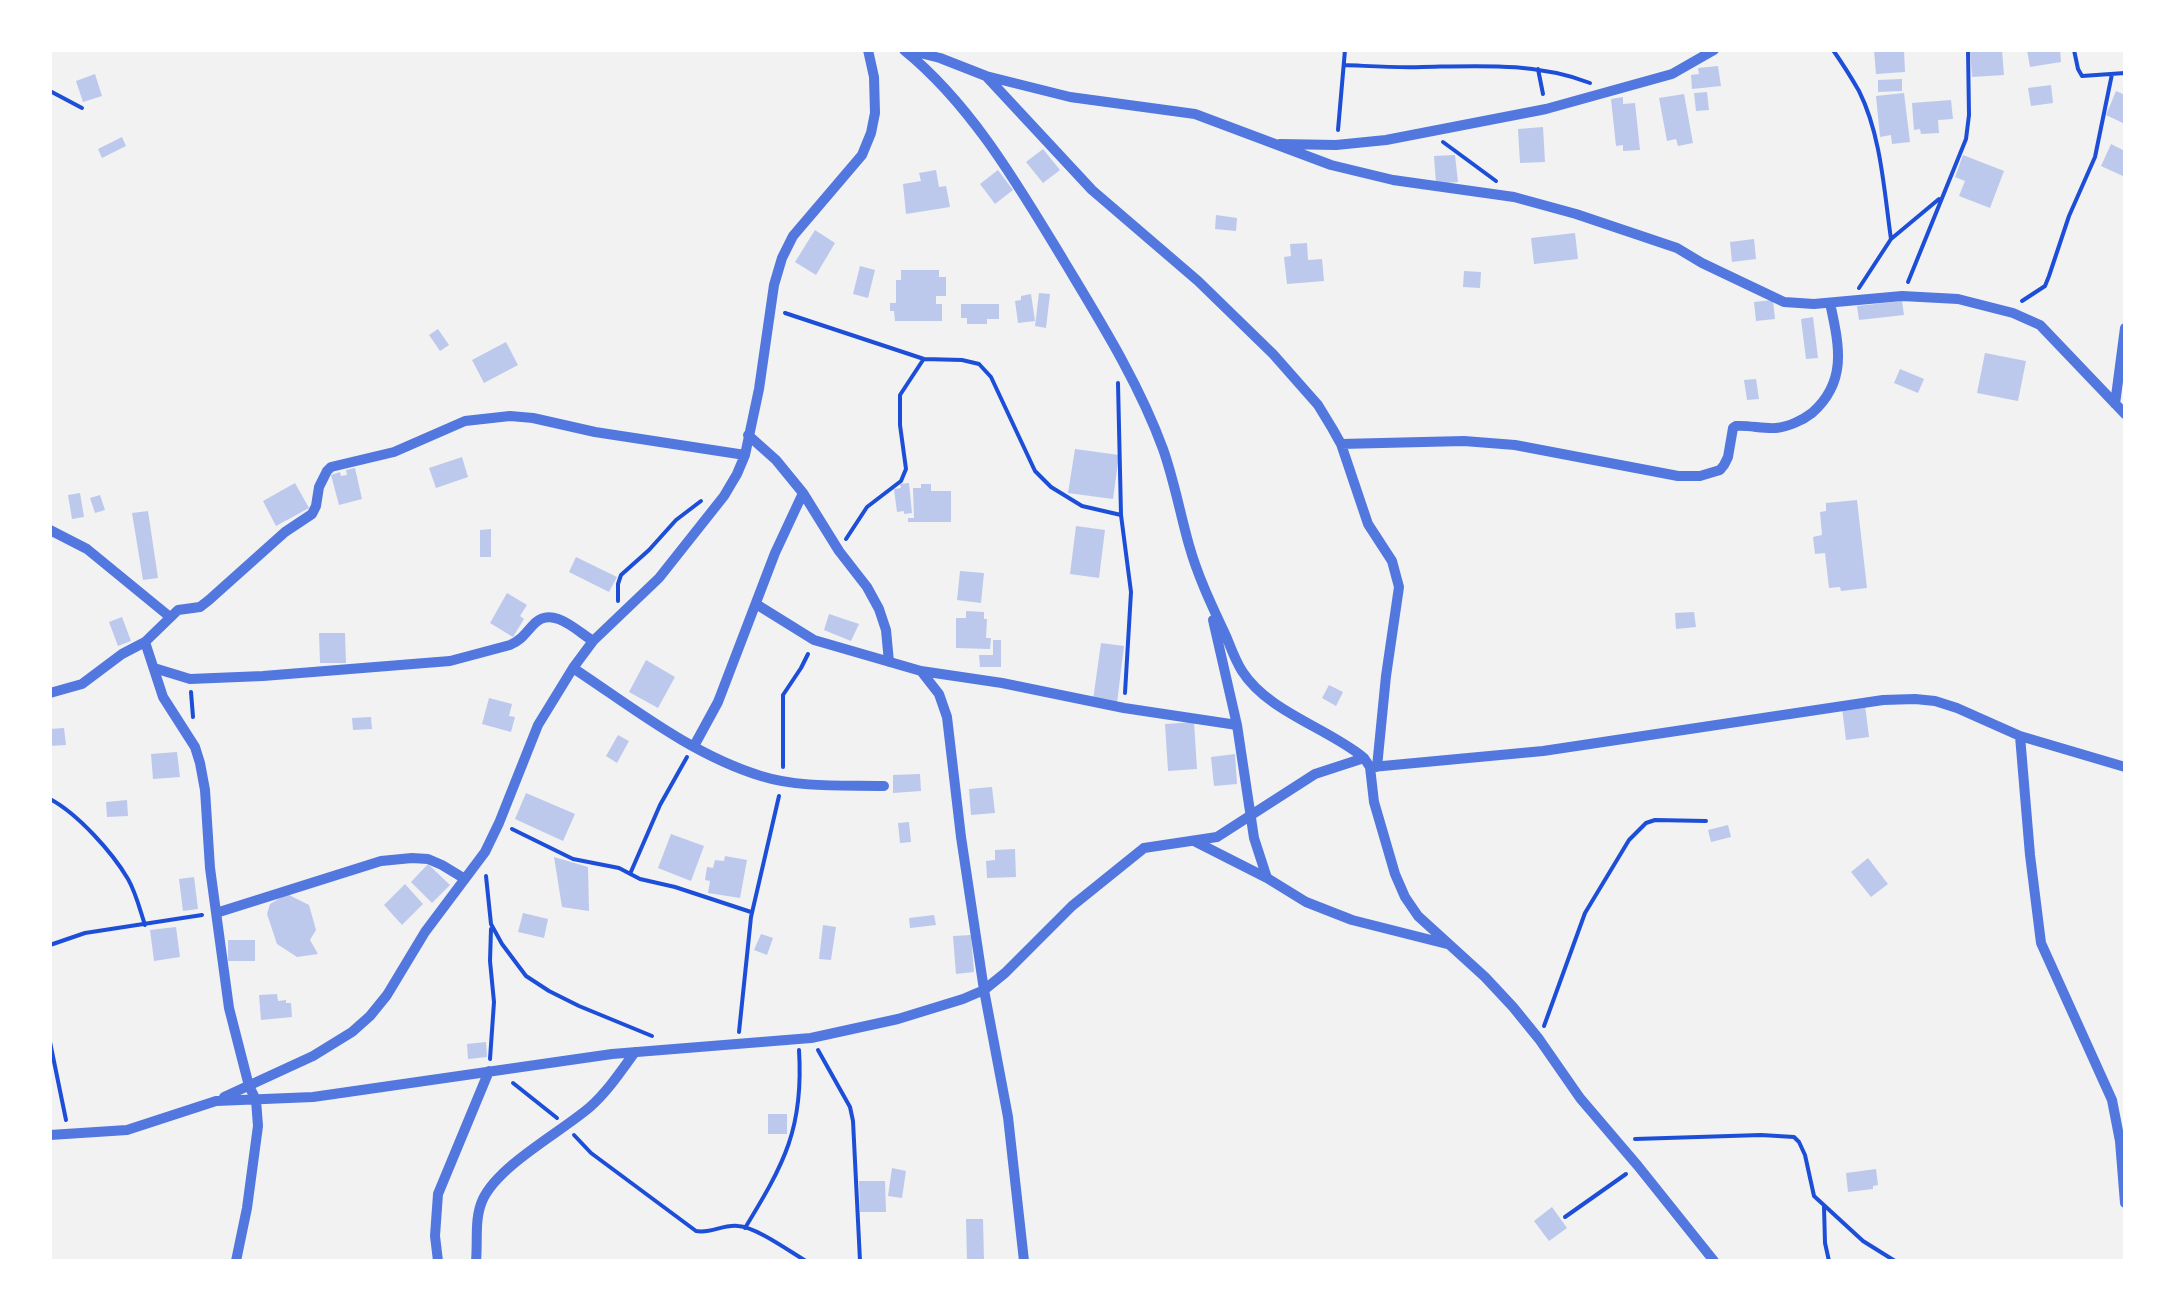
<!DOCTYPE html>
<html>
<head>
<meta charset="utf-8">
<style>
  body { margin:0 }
  #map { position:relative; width:2175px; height:1311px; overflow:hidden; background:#f2f2f2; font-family:Montserrat,sans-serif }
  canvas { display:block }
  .frame { position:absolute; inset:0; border:52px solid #fff; pointer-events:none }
</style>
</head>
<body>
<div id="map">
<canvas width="2175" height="1311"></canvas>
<div class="frame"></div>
</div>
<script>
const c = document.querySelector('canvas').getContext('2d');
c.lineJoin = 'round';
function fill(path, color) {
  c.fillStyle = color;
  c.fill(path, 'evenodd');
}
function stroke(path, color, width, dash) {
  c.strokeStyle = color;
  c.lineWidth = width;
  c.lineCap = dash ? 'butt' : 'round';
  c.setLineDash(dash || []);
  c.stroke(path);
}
const building = new Path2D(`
  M1874 50H1904L1905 72 1876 74Z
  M1970 50H2002L2004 75 1972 77Z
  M2027 50H2060L2061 62 2030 67Z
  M1718 66 1721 86 1692 89 1691 75 1699 74 1698 68Z
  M95 74 102 96 83 102 76 81Z
  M1902 79V91L1878 92V80Z
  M2051 85 2053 103 2031 106 2028 88Z
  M2116 91 2125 95V124L2106 115Z
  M1707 92 1709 110 1696 111 1694 93Z
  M1904 93 1910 142 1892 144 1891 135 1880 137 1876 96Z
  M1684 94 1693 143 1678 146 1676 139 1667 141 1659 98Z
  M1623 97V104L1635 103 1640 150 1623 151V145L1616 146 1611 99Z
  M1951 100 1953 119 1938 120 1939 133 1921 134 1920 129 1914 130 1912 103Z
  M1543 127 1545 162 1520 163 1518 129Z
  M122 137 126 146 102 158 98 149Z
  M2111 144 2125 151V177L2101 166Z
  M1043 149 1060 170 1043 183 1026 162Z
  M1455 155 1458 182 1436 184 1434 156Z
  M1963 155 2004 171 1990 208 1959 196 1965 181 1955 177Z
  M936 170 939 187 946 186 950 207 906 214 903 184 921 181 919 173Z
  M998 170 1013 190 995 204 980 184Z
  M1216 215 1237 218 1236 231 1215 229Z
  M815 230 835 243 816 275 795 262Z
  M1575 233 1578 259 1534 264 1531 238Z
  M1754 239 1756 259 1732 262 1730 242Z
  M1307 243 1308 260 1322 259 1324 281 1287 284 1284 257 1291 256 1290 244Z
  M860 266 875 270 868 298 853 294Z
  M901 270H939V277H946V296H936V304H942V321H895L894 311H890V303H896V280H901Z
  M1464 271 1481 272 1480 288 1463 287Z
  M1039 293 1050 294 1046 328 1035 326Z
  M1031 294 1035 321 1018 323 1015 301 1021 300V296Z
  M1773 300 1775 319 1756 321 1754 302Z
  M1902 301 1904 315 1859 320 1857 306Z
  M961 304H999V319H987V324H967V318H961Z
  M1813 317 1818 358 1806 359 1801 319Z
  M438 329 449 345 440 351 429 335Z
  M506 342 518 365 484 383 472 360Z
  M1985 353 2026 361 2018 401 1977 393Z
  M1900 369 1924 379 1918 393 1894 383Z
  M1756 379 1759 399 1747 400 1744 380Z
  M1075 449 1119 455 1113 499 1068 493Z
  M462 457 468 477 436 488 429 468Z
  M355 468 362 499 339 505 331 475 340 472 341 476 347 475 346 470Z
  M295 483 309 508 276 526 263 501Z
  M909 483 912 513 904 514V511L897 512 894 489 901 488 900 484Z
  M921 484H931V491H951V522H908V518H914L913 488H921Z
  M80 493 84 517 72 519 68 495Z
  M100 495 105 510 95 513 90 498Z
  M1857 500 1867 588 1841 591 1840 587 1829 588 1825 553 1815 554 1813 537 1822 535 1820 512 1826 511V503Z
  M148 511 158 578 143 580 132 513Z
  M1076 526 1105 530 1099 578 1070 574Z
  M491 529V557H480V530Z
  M576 557 617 577 609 592 569 572Z
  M960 571 984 573 981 603 957 600Z
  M507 593 527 605 520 616 524 619 513 637 490 623Z
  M966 611 984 612V619H987L986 638H991L990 649 956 648V618H966Z
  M1694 612 1696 627 1676 629 1675 613Z
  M829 614 859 624 851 641 824 630Z
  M122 617 131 641 118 646 109 622Z
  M319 633H345L346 663H320Z
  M993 640H1001V667H980L979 655H993Z
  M1101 643 1124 646 1117 703 1093 700Z
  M646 660 675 677 658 708 629 692Z
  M1329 685 1343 692 1336 706 1322 698Z
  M489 698 512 704 509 716 515 717 511 732 482 724Z
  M1865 705 1869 737 1846 740 1842 708Z
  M371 717 372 729 353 730 352 718Z
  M1194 722 1197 769 1168 771 1165 724Z
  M64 728 66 745 50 746V729Z
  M618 735 629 741 617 763 606 756Z
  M177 752 180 777 153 779 151 754Z
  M1235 754 1237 784 1214 786 1211 757Z
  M920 774 921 791 893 793V775Z
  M992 787 995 813 971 815 969 789Z
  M526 793 575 814 563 841 515 819Z
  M127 800 128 816 107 817 106 802Z
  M909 822 911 842 900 843 898 823Z
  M1728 825 1731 837 1711 842 1708 830Z
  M671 834 704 846 691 881 658 868Z
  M1015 849 1016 877 987 878 986 861 995 860V850Z
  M725 856 747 860 740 898 708 893 710 881 705 880 707 867 713 868 715 860 724 861Z
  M554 857 588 867 589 911 562 907Z
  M1868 858 1888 884 1871 897 1851 872Z
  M428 864 450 885 432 903 411 882Z
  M194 877 198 909 183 911 179 879Z
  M405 884 423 904 402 925 384 905Z
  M287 894 309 905 316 930 310 940 318 954 297 957 277 944 267 914 270 904Z
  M523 913 548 919 544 938 518 932Z
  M934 915 936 925 910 928 909 918Z
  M823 925 836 927 831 960 819 959Z
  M176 927 180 957 154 961 150 930Z
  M761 934 773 938 767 955 754 950Z
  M971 935 974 972 956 974 953 936Z
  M228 940H255V961H228Z
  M277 994 278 1001 286 1000V1003H291L292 1017 261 1020 259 995Z
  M486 1042 487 1057 468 1059 467 1044Z
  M768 1114H787V1134H768Z
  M892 1168 906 1171 902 1198 888 1196Z
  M1876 1169 1878 1185 1873 1186V1189L1848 1192 1846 1173Z
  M859 1181H885L886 1212H860Z
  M1552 1207 1567 1228 1549 1241 1534 1221Z
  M966 1219H983L984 1261H967Z`);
const path = new Path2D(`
  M1833 50C1842 63 1851 77 1859 91 1881 135 1884 190 1891 239
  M2074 50 2078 69 2082 76 2125 73
  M1344 65C1370 66 1396 68 1422 67 1479 66 1535 62 1590 83
  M1538 69 1543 94
  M50 91 82 108
  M1338 130 1345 50
  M1443 142 1496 181
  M1908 282 1966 139 1969 115 1968 50
  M1859 288 1891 239 1939 199
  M2022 301 2045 286 2049 276 2069 216 2095 157 2112 74
  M785 313 924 359 962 360 979 364 991 377 1035 471 1051 487 1082 506 1121 515
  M1118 383 1121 515 1131 592 1125 693
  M846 539 867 507 901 481 906 469 900 425V395L923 360
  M618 601V584L621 575 649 550 676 520 701 501
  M191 692 193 717
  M783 767V695L801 668 808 654
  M50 799C78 814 112 852 128 879 136 893 140 910 145 925
  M512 829 573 859 619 868 640 879 675 887 751 912
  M630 874 660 805 687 757
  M486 876 491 924 502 944 526 976 549 991 579 1006 652 1036
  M50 945 85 933 202 915
  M1544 1026 1585 913 1629 840 1646 823 1655 820 1706 821
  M739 1032 751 917 779 796
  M50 1042 66 1120
  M818 1050 850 1107 853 1121 860 1261
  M490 1059 494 1002 490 961 491 929
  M513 1083 557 1118
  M574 1135 591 1153 696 1231C711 1234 723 1224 738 1226 756 1227 789 1251 806 1261
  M1635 1139 1761 1135 1794 1137 1799 1142 1805 1155 1814 1196 1863 1241 1895 1261
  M1824 1207 1825 1243 1829 1261
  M1565 1217 1626 1174
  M745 1228C784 1164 804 1128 799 1050`);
const minor = new Path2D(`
  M904 50C972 105 1019 187 1064 261 1100 321 1139 383 1163 449 1174 480 1180 513 1189 545 1198 577 1212 606 1226 636 1231 648 1235 660 1242 671 1268 712 1328 728 1364 758L1370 767 1374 802 1395 874 1405 897 1418 916 1485 977 1513 1007 1539 1039 1580 1098 1638 1166 1714 1261
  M908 50 940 58 986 76 1070 97 1195 114 1331 165 1393 180 1514 197 1576 214 1677 248 1702 263 1784 302 1814 304 1902 296 1958 299 2013 313 2040 325 2125 414
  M986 76 1092 190 1198 281 1273 354 1318 405 1332 428 1341 444 1368 524 1392 561 1399 587 1386 676 1377 767
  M1280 144 1336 145 1386 140 1546 109 1672 74 1714 50
  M2115 404 2125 328
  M748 435 776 460 803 493 839 551 867 587 879 609 886 630 889 662
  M1341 444 1464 441 1515 445 1678 476H1700L1720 470 1724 465 1728 457 1733 428 1736 426C1749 425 1763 429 1776 428 1788 427 1803 420 1812 413 1848 381 1839 345 1830 303
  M50 530 87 549 170 617
  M756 604 814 640 921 671 939 694 947 717 961 837 984 990 1008 1117 1024 1261
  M1213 620 1237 725 1254 838 1267 878
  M145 642 163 697 195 747 200 763 205 790 210 868 229 1008 249 1086 256 1100 258 1126 247 1208 236 1261
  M154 668 190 679 263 676 450 661 510 645C522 640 526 632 535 623 553 606 577 631 593 641
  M573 668C632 707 692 755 761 776 799 788 844 785 884 786
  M921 671 1002 683 1124 708 1237 725
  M50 693 82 684 122 654 145 642 178 610 200 607 209 600 285 532 312 514 316 506 319 487 327 471 331 467 394 452 465 421 510 416 533 418 595 432 745 455
  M2020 736 2030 855 2041 943 2112 1100 2120 1141 2125 1203
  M694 746 718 702 775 553 803 493
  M1372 767 1543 751 1883 700 1915 699 1935 701 1957 708 2020 736 2125 767
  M1196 842 1267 878 1306 902 1352 920 1447 944
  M216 913 381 861 412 858 428 859 442 865 465 879
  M224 1097 313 1056 352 1032 370 1016 387 995 425 932 485 852 499 823 538 725 573 668 593 641 659 578 724 496 737 474 745 455 759 389 774 285 782 258 793 236 862 155 871 133 875 113 874 77 868 50
  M50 1135 127 1130 216 1101 313 1097 612 1054 811 1038 898 1019 963 999 984 990 1005 973 1072 906 1144 848 1217 837 1315 774 1364 758
  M438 1261 435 1236 438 1194 489 1071
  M476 1261C478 1240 474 1218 483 1199 499 1165 561 1132 590 1107 608 1091 621 1071 635 1052`);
fill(building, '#bdc9ec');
stroke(path, '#1d4ed8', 4);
stroke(minor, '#5277de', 10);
</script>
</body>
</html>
